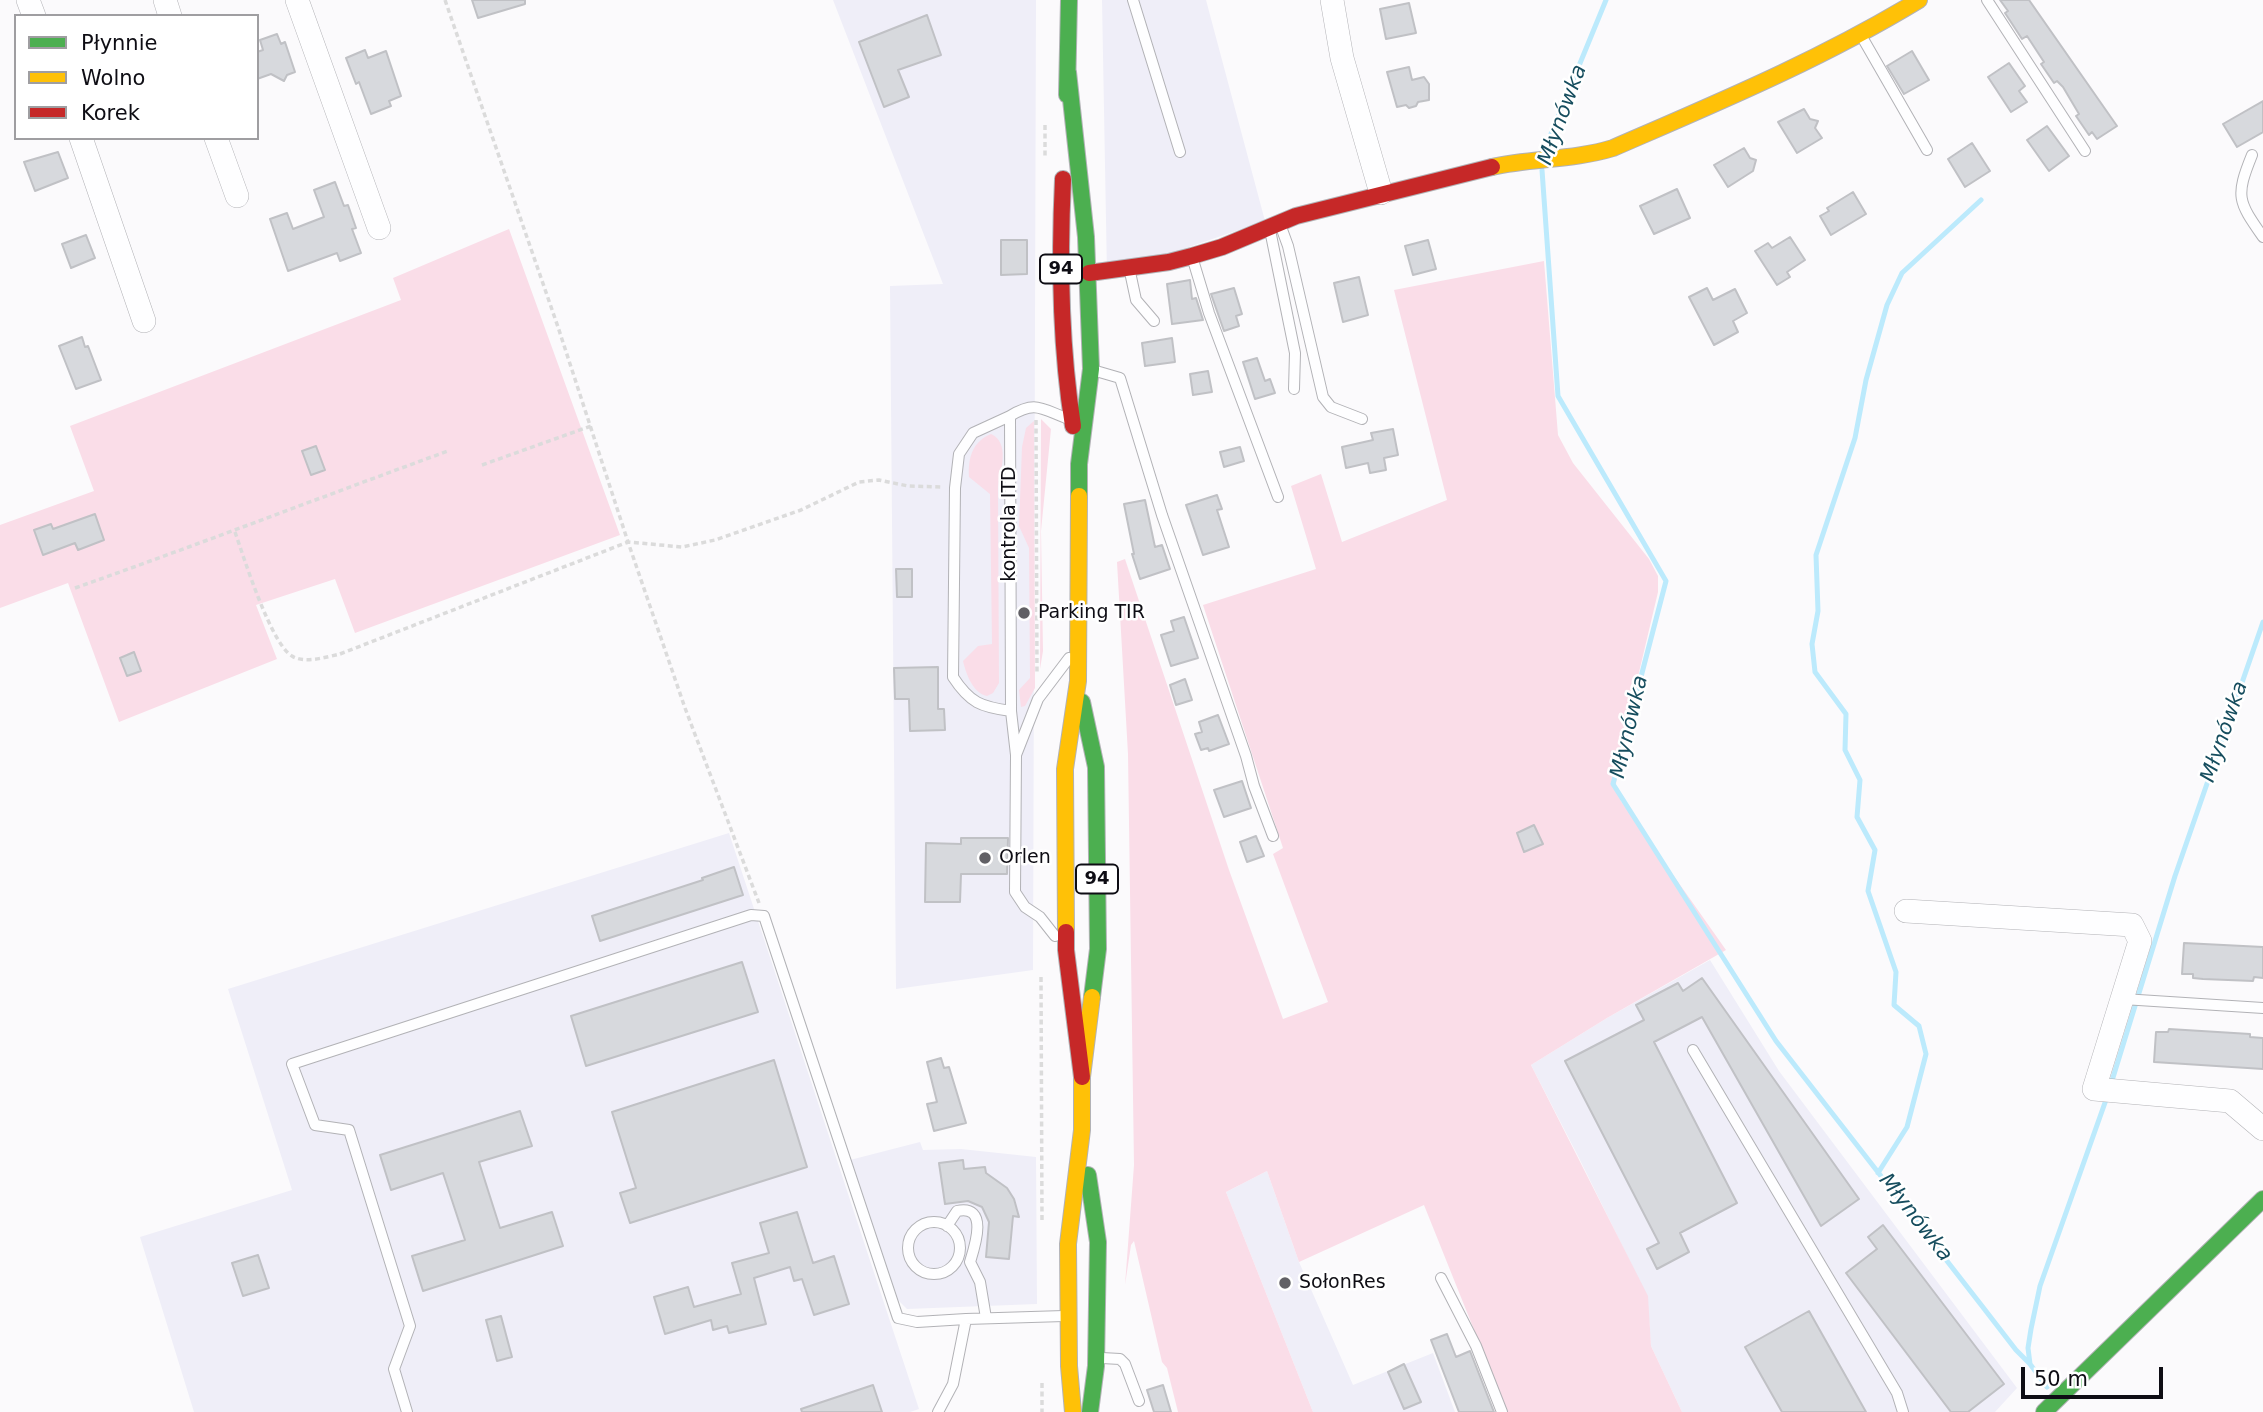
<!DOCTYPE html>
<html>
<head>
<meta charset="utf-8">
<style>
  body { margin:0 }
  #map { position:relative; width:2263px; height:1412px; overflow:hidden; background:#fbfafc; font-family:"DejaVu Sans",sans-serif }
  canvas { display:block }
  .legend { position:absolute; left:14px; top:14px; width:245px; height:126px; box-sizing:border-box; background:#fff; border:2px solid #9f9ea1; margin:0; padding:9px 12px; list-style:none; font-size:21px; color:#0e0d14 }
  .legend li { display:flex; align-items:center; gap:14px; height:35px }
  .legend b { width:35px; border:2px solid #9f9ea1 }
  .scale { position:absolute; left:2021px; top:1367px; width:142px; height:32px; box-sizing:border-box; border:4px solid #0e0d14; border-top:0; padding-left:9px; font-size:21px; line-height:24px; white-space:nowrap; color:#0e0d14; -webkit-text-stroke:5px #fff; paint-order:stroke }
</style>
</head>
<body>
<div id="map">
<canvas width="2263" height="1412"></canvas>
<ul class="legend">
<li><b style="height:9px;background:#4caf50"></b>Płynnie</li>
<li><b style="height:9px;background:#ffc107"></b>Wolno</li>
<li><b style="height:9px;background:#c62828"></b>Korek</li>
</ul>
<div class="scale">50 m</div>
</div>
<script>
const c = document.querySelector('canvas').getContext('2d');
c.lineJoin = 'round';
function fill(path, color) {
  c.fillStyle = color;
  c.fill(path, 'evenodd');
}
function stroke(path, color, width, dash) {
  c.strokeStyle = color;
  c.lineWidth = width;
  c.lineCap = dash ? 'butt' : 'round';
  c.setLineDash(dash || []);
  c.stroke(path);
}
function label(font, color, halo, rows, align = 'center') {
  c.font = font + ' "DejaVu Sans",sans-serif';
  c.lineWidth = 5;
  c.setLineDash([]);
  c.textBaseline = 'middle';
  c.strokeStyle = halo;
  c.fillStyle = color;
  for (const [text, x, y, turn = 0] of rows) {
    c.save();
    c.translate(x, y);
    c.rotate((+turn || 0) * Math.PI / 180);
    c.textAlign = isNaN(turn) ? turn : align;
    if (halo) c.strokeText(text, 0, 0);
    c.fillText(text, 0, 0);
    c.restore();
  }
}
const built = new Path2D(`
  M833 0H1036L1033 970 896 989 890 286 943 284Z
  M1102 0H1206L1265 221 1107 275Z
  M729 833 919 1409 910 1412H194L140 1237 292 1190 228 989Z
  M1710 960 1779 1071 2017 1388 1995 1412H1682L1651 1346 1647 1296 1579 1158 1531 1065 1607 1018Z
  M920 1142 923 1150 961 1149 1036 1157 1037 1304 907 1309 897 1299 850 1160Z
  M1267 1171 1299 1262 1353 1385 1433 1353 1455 1412H1313L1226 1192Z`);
const green = new Path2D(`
  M509 229 620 535 355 633 335 579 256 605 277 659 119 722 68 583 0 608V525L94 491 70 426 401 300 393 278Z
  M1544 261 1558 435 1573 463 1649 559 1658 576V592L1618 761 1616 785 1621 801 1726 950 1607 1018 1531 1065 1648 1296 1651 1346 1682 1412H1507L1424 1205 1299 1262 1267 1171 1226 1192 1313 1412H1178L1167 1368 1162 1362 1134 1241 1131 1245 1125 1285 1134 1165 1128 754 1117 562 1125 559 1229 870 1283 1019 1328 1002 1273 854 1283 848 1203 605 1316 569 1291 486 1321 474 1342 542 1447 500 1394 290Z
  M1041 419 1051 429 1041 531 1043 651 1040 669Z
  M1034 421 1035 688 1025 706 1021 707 1019 690 1030 678 1029 548 1019 526 1022 447 1026 428Z
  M991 434C1010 442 1001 471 998 487L999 683 993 693 987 696C973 693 966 674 963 661L978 646 992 644 990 494 969 477C968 458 972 442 991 434Z`);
const stream = new Path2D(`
  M1546 146 1606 0
  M1542 170 1558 396 1666 581 1613 784 1776 1041 1982 1306 2016 1350 2030 1364
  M2111 1084 2175 876 2263 622
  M1878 1173 1907 1127 1926 1054 1919 1026 1894 1005 1896 972 1868 891 1875 850 1857 817 1860 780 1845 750 1846 714 1815 672 1812 644 1818 611 1816 555 1855 438 1866 380 1887 305 1902 273 1981 200
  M2047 1387 2030 1364 2028 1348 2031 1329 2040 1286 2107 1097`);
const building = new Path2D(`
  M472 0H525V4L478 18Z
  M2000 0H2029L2117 126 2097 139 2092 132 2089 135 2076 116 2079 114 2063 87 2057 81 2054 83 2041 64 2044 62 2027 36 2022 39 2005 13 2008 11Z
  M1409 3 1416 33 1386 39 1380 9Z
  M927 15 941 55 898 70 909 97 884 107 859 42Z
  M277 34 281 44 285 42 295 72 287 75 284 81 271 74 257 79V52L263 50 260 40Z
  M365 50 368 58 386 51 401 96 389 101 391 106 371 114 359 82 356 84 346 58Z
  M1912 51 1929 80 1904 94 1887 66Z
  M2009 63 2025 86 2019 91 2027 102 2011 112 1988 77Z
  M1409 67 1412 80 1424 77 1429 84V100L1418 102 1416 106 1409 108 1406 105 1397 107 1387 72Z
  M2263 101V132L2237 147 2223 124Z
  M1804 109 1810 119 1818 121 1815 128 1822 138 1797 153 1778 122Z
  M2047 126 2069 156 2049 171 2027 140Z
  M1972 143 1990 171 1965 187 1948 159Z
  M1744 148 1750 158 1756 160 1753 171 1728 187 1714 165Z
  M58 152 68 178 35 191 24 162Z
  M335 182 344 206 348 205 356 228 352 229 361 253 340 261 337 253 288 271 270 219 287 213 293 229 324 217 314 190Z
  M1677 189 1690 218 1654 234 1640 206Z
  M1853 192 1866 214 1831 235 1820 216 1829 211 1827 208Z
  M86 235 95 258 71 268 62 244Z
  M1790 237 1805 260 1787 272 1790 277 1777 285 1755 251 1768 243 1772 248Z
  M1001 240H1027V274L1001 275Z
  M1428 240 1436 269 1413 275 1405 246Z
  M1359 277 1368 315 1343 322 1334 283Z
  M1190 280 1192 299 1196 298 1203 320 1172 324 1167 284Z
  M1234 288 1242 314 1236 316 1239 326 1224 331 1211 294Z
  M1707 288 1713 300 1735 289 1747 313 1733 321 1738 332 1714 345 1689 297Z
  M82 337 85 347 88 346 101 380 76 389 59 346Z
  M1172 338 1175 362 1145 366 1142 343Z
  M1257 358 1265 381 1270 379 1275 393 1255 399 1243 362Z
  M1208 371 1212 392 1193 395 1190 374Z
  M1393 429 1398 455 1384 458 1386 470 1370 473 1368 463 1346 468 1342 447 1373 440 1371 433Z
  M316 446 325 470 311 475 302 451Z
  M1240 447 1244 461 1224 467 1220 452Z
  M1217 495 1222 509 1217 510 1229 547 1203 555 1186 505Z
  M1145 500 1155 547 1162 545 1170 569 1140 579 1132 554H1134L1124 504Z
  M95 514 104 540 78 550 75 543 43 555 34 530 51 524 53 529Z
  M896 569H912V597H897Z
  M1184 617 1198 658 1171 666 1161 635 1174 631 1171 621Z
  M134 652 141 671 127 676 120 658Z
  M938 667V709H944L945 730 910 731 909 699H895L894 668Z
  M1185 679 1192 700 1176 705 1170 685Z
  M1218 715 1229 744 1209 751 1208 748 1201 750 1195 734 1202 732 1199 722Z
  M1242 781 1251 808 1224 817 1214 790Z
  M1534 825 1543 844 1524 852 1517 833Z
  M1256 836 1264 856 1247 862 1240 842Z
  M961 838H1008L1007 874H961L960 902H925L926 843 961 844Z
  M734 867 743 895 600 941 592 916 703 880 702 878Z
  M2184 943 2263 947V978L2254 977 2253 981 2203 979 2193 978V974H2182Z
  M742 962 758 1012 586 1066 571 1016Z
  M1702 978 1859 1199 1821 1226 1702 1017 1654 1042 1737 1203 1680 1233 1689 1252 1657 1269 1647 1249 1659 1243 1565 1061 1644 1020 1636 1005 1678 983 1683 991Z
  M2169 1029 2250 1034V1037L2263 1038V1069L2154 1062 2156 1032H2168Z
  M941 1058 944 1068 949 1067 966 1123 934 1131 927 1104 937 1102 927 1062Z
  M774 1060 807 1167 630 1223 620 1193 636 1188 612 1112Z
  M520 1111 532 1146 479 1162 500 1228 552 1212 563 1246 423 1291 412 1256 465 1240 443 1173 391 1190 380 1155Z
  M963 1160 964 1169 985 1167 986 1173 1007 1188 1014 1199 1019 1217 1013 1216 1009 1259 986 1257 989 1222 982 1207 968 1201 945 1204 939 1163Z
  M797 1212 813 1263 834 1256 849 1304 814 1315 802 1279 794 1281 790 1267 754 1278 766 1324 729 1333 727 1326 713 1330 711 1320 665 1334 654 1297 688 1287 694 1307 741 1294 732 1263 769 1253 760 1223Z
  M1883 1225 2004 1384 1968 1412H1951L1846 1273 1877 1249 1868 1237Z
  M258 1255 269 1288 243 1296 232 1263Z
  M1809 1311 1866 1412H1782L1745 1347Z
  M501 1316 512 1357 497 1361 486 1320Z
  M1447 1334 1456 1357 1470 1351 1494 1412H1459L1431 1340Z
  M1404 1364 1421 1402 1404 1409 1388 1372Z
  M873 1385 882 1412H802L801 1409Z
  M1163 1385 1171 1412H1154L1147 1390Z`);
const path = new Path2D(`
  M445 0 558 327 628 542 682 547 715 540 801 510 859 482 879 480 908 486 942 487
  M1045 125V159
  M1036 420 1037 675
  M482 465 591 426
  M235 532C244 558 271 644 292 656 304 664 326 657 340 654L628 542 685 708 759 903
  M75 588C200 544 324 496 448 451
  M1041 977 1042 1221
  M1042 1383V1412`);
const lane = new Path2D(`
  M1133 0 1180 152
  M1987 0 2085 151
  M1862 37 1927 150
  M2252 155C2235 197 2238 201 2263 237
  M1280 224 1288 246 1323 397 1331 407 1362 419
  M1270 230 1295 353 1294 389
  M1193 260 1209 313 1278 497
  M1130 272 1136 300 1154 321
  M1096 371 1120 378 1162 515 1246 756 1254 786 1273 836
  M1010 416 973 433 959 454 955 488 953 677C970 703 981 707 1011 711
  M1016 755 1011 711 1010 416C1035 401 1040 408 1066 418
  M1055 936 1040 917 1025 907 1015 892 1016 755 1038 699 1069 658
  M2123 999 2263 1008
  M1693 1050 1897 1393 1903 1412
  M908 1248a26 26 0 1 1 52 0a26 26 0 1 1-52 0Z
  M947 1226 957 1211C989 1204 975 1246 970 1262L980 1282 986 1318
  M1441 1278 1476 1346 1502 1412
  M1102 1358 1120 1359 1125 1364 1139 1401
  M407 1412 394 1369 410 1326 349 1130 315 1125 292 1064 751 915 764 916 898 1318 917 1322 966 1319
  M938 1412 953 1384 966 1319 1064 1316`);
const street = new Path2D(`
  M28 0 34 16
  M165 0 170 16
  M297 0 379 228
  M1332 0 1342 58 1381 193
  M81 138 144 321
  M216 138 237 196
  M1906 911 2132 925 2140 941 2094 1089 2230 1101 2263 1129`);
const fast = new Path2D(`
  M1068 72 1086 237 1091 369 1079 464V496
  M1067 95 1069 0
  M1082 702 1096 767 1098 949 1092 997
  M1088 1175 1098 1242 1096 1366 1090 1412
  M2044 1412 2263 1199`);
const slow = new Path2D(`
  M1492 167C1532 158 1574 160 1613 148 1719 102 1820 60 1919 0
  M1066 932 1065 769 1078 681 1079 496
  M1073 1412 1069 1366 1068 1244 1082 1130V1077L1092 997`);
const jam = new Path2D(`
  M1063 179C1059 262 1060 344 1073 426
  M1089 273 1169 262 1192 256 1222 247 1296 216 1492 167
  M1066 932V950L1082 1077`);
const markers = [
  [1024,613,7,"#616065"],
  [985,858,7,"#616065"],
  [1285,1283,7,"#616065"]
];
const shields = [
  [1061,269,42],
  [1097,879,42]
];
const shieldNames = [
  ["94",1061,269],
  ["94",1097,879]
];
const streetNames = [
  ["kontrola ITD",1010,524,-90]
];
const poiNames = [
  ["Parking TIR",1038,613],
  ["Orlen",999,858],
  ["SołonRes",1299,1283]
];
const waterNames = [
  ["Młynówka",1563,115,-70],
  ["Młynówka",1630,727,-77],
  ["Młynówka",2225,732,-71],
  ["Młynówka",1915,1218,52]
];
fill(built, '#efeef8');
fill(green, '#fadde8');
stroke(stream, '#bceafc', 5);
fill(building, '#d7d9dd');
stroke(building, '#c0c1c5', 2);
stroke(lane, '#b2b2b6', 12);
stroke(street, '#b2b2b6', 24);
stroke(fast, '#b2b2b6', 18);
stroke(slow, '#b2b2b6', 18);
stroke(jam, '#b2b2b6', 18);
stroke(path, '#dbdbdb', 3.5, [5, 3.5]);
stroke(lane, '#fefeff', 10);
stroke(street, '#fefeff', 23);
stroke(fast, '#4caf50', 16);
stroke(slow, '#ffc107', 16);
stroke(jam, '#c62828', 16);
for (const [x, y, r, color] of markers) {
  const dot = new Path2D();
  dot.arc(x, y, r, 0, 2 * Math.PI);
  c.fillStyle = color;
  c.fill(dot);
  stroke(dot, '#fff', 2.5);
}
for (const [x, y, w] of shields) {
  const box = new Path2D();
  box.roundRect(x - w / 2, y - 14.5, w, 29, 5);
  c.fillStyle = '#fff';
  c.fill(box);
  stroke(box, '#0e0d14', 2);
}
label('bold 18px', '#0e0d14', null, shieldNames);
label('19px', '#0e0d14', '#fff', streetNames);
label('19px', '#0e0d14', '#fff', poiNames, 'left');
label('italic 21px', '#164d5e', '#fff', waterNames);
</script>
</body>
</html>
